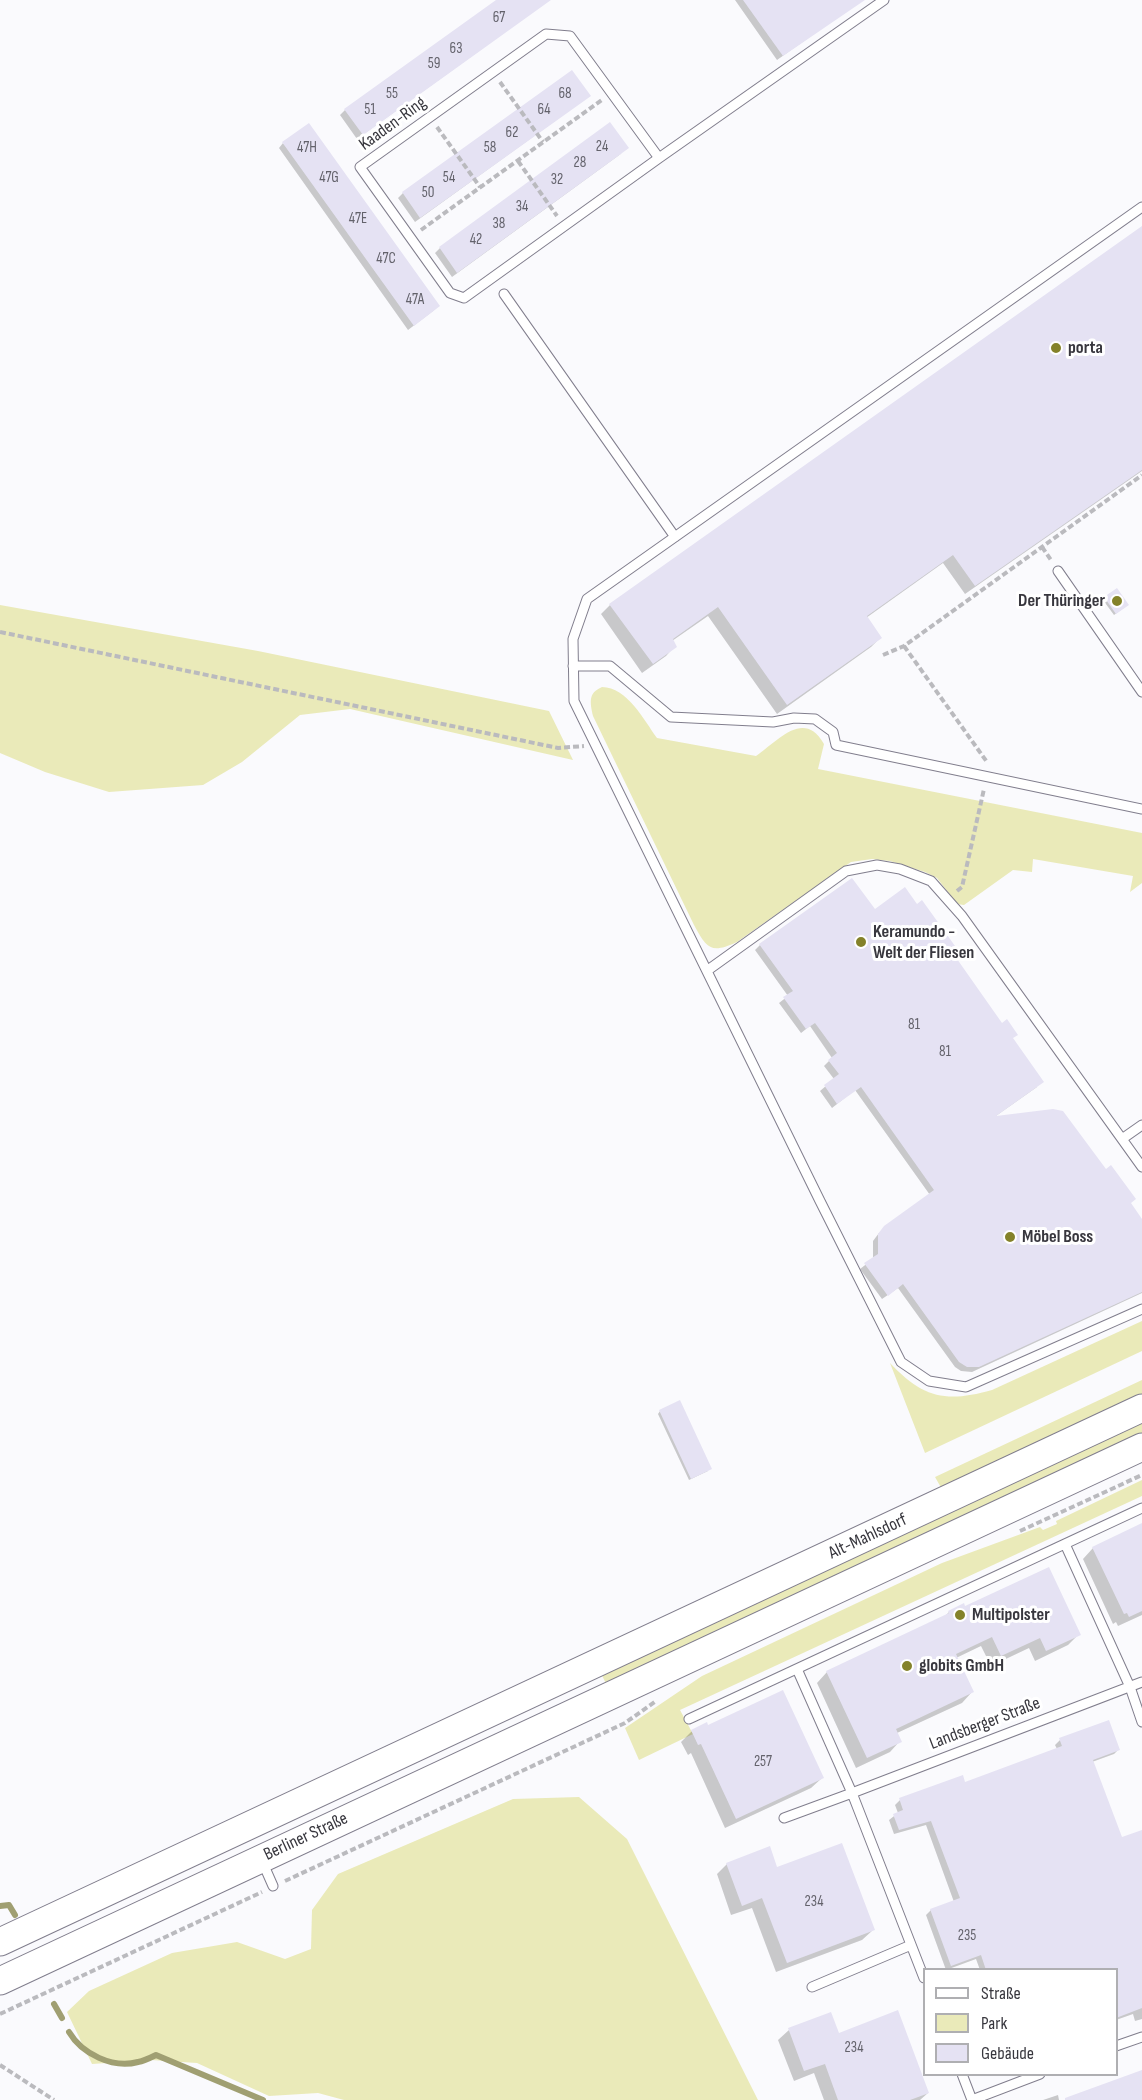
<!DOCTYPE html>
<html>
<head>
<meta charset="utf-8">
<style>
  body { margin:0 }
  #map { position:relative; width:1142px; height:2100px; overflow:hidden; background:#fafafd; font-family:"Sofia Sans Condensed",sans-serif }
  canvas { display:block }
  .legend { position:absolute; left:923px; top:1968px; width:195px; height:108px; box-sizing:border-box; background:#fff; border:2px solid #afafb2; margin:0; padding:8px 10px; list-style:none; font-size:18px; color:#38373e }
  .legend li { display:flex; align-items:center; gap:12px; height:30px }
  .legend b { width:30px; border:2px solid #afafb2 }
</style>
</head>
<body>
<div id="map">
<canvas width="1142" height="2100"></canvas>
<ul class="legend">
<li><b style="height:8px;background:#fff"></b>Straße</li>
<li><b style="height:16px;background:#eaeab9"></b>Park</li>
<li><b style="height:16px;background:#e5e2f3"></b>Gebäude</li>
</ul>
</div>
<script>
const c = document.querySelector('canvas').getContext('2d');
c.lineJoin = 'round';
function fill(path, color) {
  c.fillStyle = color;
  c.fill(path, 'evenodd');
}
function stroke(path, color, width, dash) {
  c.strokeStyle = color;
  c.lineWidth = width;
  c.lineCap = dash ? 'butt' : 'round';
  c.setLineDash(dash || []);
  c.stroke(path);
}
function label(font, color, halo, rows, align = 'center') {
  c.font = font + ' "Sofia Sans Condensed",sans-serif';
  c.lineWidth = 6;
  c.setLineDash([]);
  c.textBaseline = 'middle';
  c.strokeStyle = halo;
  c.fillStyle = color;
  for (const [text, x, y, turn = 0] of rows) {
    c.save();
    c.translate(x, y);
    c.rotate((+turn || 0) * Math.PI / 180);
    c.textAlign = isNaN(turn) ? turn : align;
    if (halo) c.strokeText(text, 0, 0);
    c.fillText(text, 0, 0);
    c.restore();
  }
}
const green = new Path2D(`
  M0 605 258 651 549 711 573 760 350 709 300 715 242 762 203 785 109 792 45 772 0 753Z
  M602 687C627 687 644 720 657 738L756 756C779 740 804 709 824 744L818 769 1142 833V883L1130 892 1133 876 1033 859 1032 872 1013 870 964 905 957 904 937 878 925 872 890 861 872 859 851 862 737 942C711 954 707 949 694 925L593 716C590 702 588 693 602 687Z
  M1142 1321V1351L925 1453 890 1363C923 1398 946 1403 992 1390Z
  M1142 1380V1398L943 1491 935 1477Z
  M1142 1420V1437L607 1686 601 1673Z
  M1142 1480V1496L680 1710 693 1734 639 1760 625 1728 702 1676 942 1563 1040 1527 1043 1530 1057 1524 1056 1521Z
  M579 1797 627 1839 758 2100H344L318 2093 269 2096 197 2063 151 2060 92 2064 67 2012 89 1991 172 1953 237 1942 285 1959 311 1949 312 1910 338 1874 513 1799Z`);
const shadow = new Path2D(`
  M499 0H542L544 4 357 139 340 115 345 110Z
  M735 0H862L777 60Z
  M584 100 415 222 398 198 403 193Z
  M283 143 438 306 433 311 408 330 279 148Z
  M622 153 452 277 435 253 440 248Z
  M1142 228V471L965 594 943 563 866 618 880 638 871 647 777 714 708 616 672 641 675 646 666 656 642 673 601 614 610 605Z
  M1117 590 1125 607 1114 615 1103 600Z
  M874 911 948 950 1012 1039 1037 1087 993 1118 1129 1204 1142 1222V1293L972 1372 961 1371 955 1367 898 1288 882 1299 860 1269 873 1259V1241L879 1233 930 1195 855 1090 832 1108 820 1091 834 1079 824 1066 832 1058 810 1026 801 1033 779 1003 788 996 755 950 760 945Z
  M660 1411 708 1471 689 1480 658 1414Z
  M1142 1525V1615L1118 1626 1116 1622 1113 1624 1083 1559 1093 1548Z
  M965 1608 1079 1634 1068 1645 1035 1661 1029 1648 991 1666 981 1646 956 1658 972 1692 962 1703 897 1733 900 1741 890 1752 856 1768 817 1683 827 1672 943 1618 949 1612Z
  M708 1727 822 1778 811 1788 725 1828 691 1753 688 1755 681 1742 692 1731Z
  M1060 1740 1119 1749 1114 1754 1092 1762 1121 1839 1142 1831V2019L1135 2021 1133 2014 1116 2020V1970H980L976 1959 946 1970 926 1915 931 1910 954 1902 926 1825 894 1834 889 1820 898 1813 895 1805 900 1800 962 1777 964 1784 1057 1749 1055 1745Z
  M727 1864 777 1869 873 1930 862 1940 776 1972 752 1908 731 1915 717 1874Z
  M830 2014 838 2035 928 2093 920 2100H824L814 2073 794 2081 778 2040 789 2030Z
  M1058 2095 1059 2100H1043Z`);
const stream = new Path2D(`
  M0 1906 9 1905 15 1915
  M54 2004 62 2018
  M69 2032C82 2054 113 2069 138 2062 144 2061 150 2058 156 2055L263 2100`);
const building = new Path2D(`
  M496 0H551L363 135 344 109Z
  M743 0H865L783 56Z
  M572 70 591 96 420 218 402 192Z
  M610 122 629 148 457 273 439 247Z
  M309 123 440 306 414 326 282 142Z
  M1142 226V470L975 586 953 555 867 616 882 638 787 705 718 607 673 639 677 647 653 664 609 604Z
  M1117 588 1129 605 1116 614 1104 597Z
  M852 878 875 909 905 887 917 904 922 900 955 946 950 949 1002 1023 1007 1019 1018 1035 1013 1038 1044 1082 996 1116 1053 1109 1063 1111 1106 1169 1111 1165 1136 1199 1131 1203 1142 1219V1292L979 1367H967L959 1362 903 1284 888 1296 864 1263 878 1254V1234L884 1226 934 1190 861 1087 837 1104 824 1085 839 1074 828 1060 837 1053 815 1023 806 1029 783 997 793 991 759 944Z
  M680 1400 712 1469 691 1479 659 1410Z
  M1142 1523V1611L1129 1617 1127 1613 1124 1614 1092 1547Z
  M1049 1567 1081 1635 1046 1651 1040 1638 1001 1656 992 1637 956 1654 974 1692 896 1729 902 1742 867 1758 826 1671 949 1613 948 1611 964 1603 965 1606Z
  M783 1690 824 1778 736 1819 701 1744 698 1745 691 1730 707 1722 708 1725Z
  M1109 1720 1120 1750 1093 1760 1122 1837 1142 1830V2008L1116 2018V1970H986L981 1955 951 1966 930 1909 960 1898 931 1821 899 1830 893 1814 903 1810 899 1798 963 1775 965 1782 1062 1746 1059 1738Z
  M842 1843 875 1930 787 1963 762 1898 742 1906 726 1863 770 1846 777 1867Z
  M898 2010 929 2093 910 2100H838L825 2064 804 2071 788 2028 831 2012 839 2033Z
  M1142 2070V2100H1065V2098Z`);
const path = new Path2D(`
  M500 82 543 142
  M437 127 480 187
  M518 161 557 216
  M421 230 602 100
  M1042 547 1051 560
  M0 632 558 748 584 746
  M904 646 987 762
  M883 655 904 646 1142 475
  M957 891 962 887 984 789
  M1020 1531 1142 1475
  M285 1881 625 1723 656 1701
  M0 2014 262 1892
  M0 2065 54 2100`);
const lane = new Path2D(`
  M659 158 570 36 546 34 360 167 450 293 464 298 659 158 884 0
  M1142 207 587 599 573 639 574 701 820 1201 901 1362 929 1381 966 1387 1142 1309
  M504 294 675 537
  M1058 571 1142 692
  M573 666H610L671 717 773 722 794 718 815 719 833 732 836 745 1142 809
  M708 970 846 871 877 865 900 869 931 881 962 916 1142 1167
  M1122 1139 1142 1125
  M1065 1544 1130 1687 1142 1722
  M689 1719 1142 1508
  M784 1818 852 1793 797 1669
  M262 1861 273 1886
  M924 1978 852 1793 1142 1682
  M812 1987 911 1945
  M1116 2046 1142 2037
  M962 2074 972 2100 1040 2074`);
const primary = new Path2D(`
  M0 1942 1142 1408
  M0 1981 1142 1447`);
const markers = [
  [1056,348,6,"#84822a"],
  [1117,601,6,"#84822a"],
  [861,942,6,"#84822a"],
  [1010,1237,6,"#84822a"],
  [960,1615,6,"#84822a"],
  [907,1666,6,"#84822a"]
];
const numberNames = [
  ["67",499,18],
  ["63",456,49],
  ["59",434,64],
  ["55",392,94],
  ["68",565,94],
  ["51",370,110],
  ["64",544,110],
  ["62",512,133],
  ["24",602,147],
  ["47H",307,148],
  ["58",490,148],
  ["28",580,163],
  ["47G",329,178],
  ["54",449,178],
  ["32",557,180],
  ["50",428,193],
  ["34",522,207],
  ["47E",358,219],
  ["38",499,224],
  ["42",476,240],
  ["47C",386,259],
  ["47A",415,300],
  ["81",914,1025],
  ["81",945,1052],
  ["257",763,1762],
  ["234",814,1902],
  ["235",967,1936],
  ["234",854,2048]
];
const streetNames = [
  ["Kaaden-Ring",393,124,-36],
  ["Alt-Mahlsdorf",868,1537,-25],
  ["Landsberger Straße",985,1724,-21],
  ["Berliner Straße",306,1837,-25]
];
const poiNames = [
  ["porta",1068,348],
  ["Der Thüringer",1105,601,"right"],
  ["Keramundo -",873,932],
  ["Welt der Fliesen",873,953],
  ["Möbel Boss",1022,1237],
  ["Multipolster",972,1615],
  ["globits GmbH",919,1666]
];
fill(green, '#eaeab9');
fill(shadow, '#0003');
stroke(stream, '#a09f72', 6);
fill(building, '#e5e2f3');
stroke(lane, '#817e8d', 11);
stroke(primary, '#817e8d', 29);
stroke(path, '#bababe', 4, [6, 3]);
stroke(lane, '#fff', 9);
stroke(primary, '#fff', 27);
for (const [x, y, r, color] of markers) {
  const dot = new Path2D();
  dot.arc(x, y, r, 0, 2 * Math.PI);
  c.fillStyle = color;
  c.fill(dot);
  stroke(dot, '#fff', 2);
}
label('15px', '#63626b', null, numberNames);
label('18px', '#38373e', '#fff', streetNames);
label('bold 18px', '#38373e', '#fff', poiNames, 'left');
</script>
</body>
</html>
